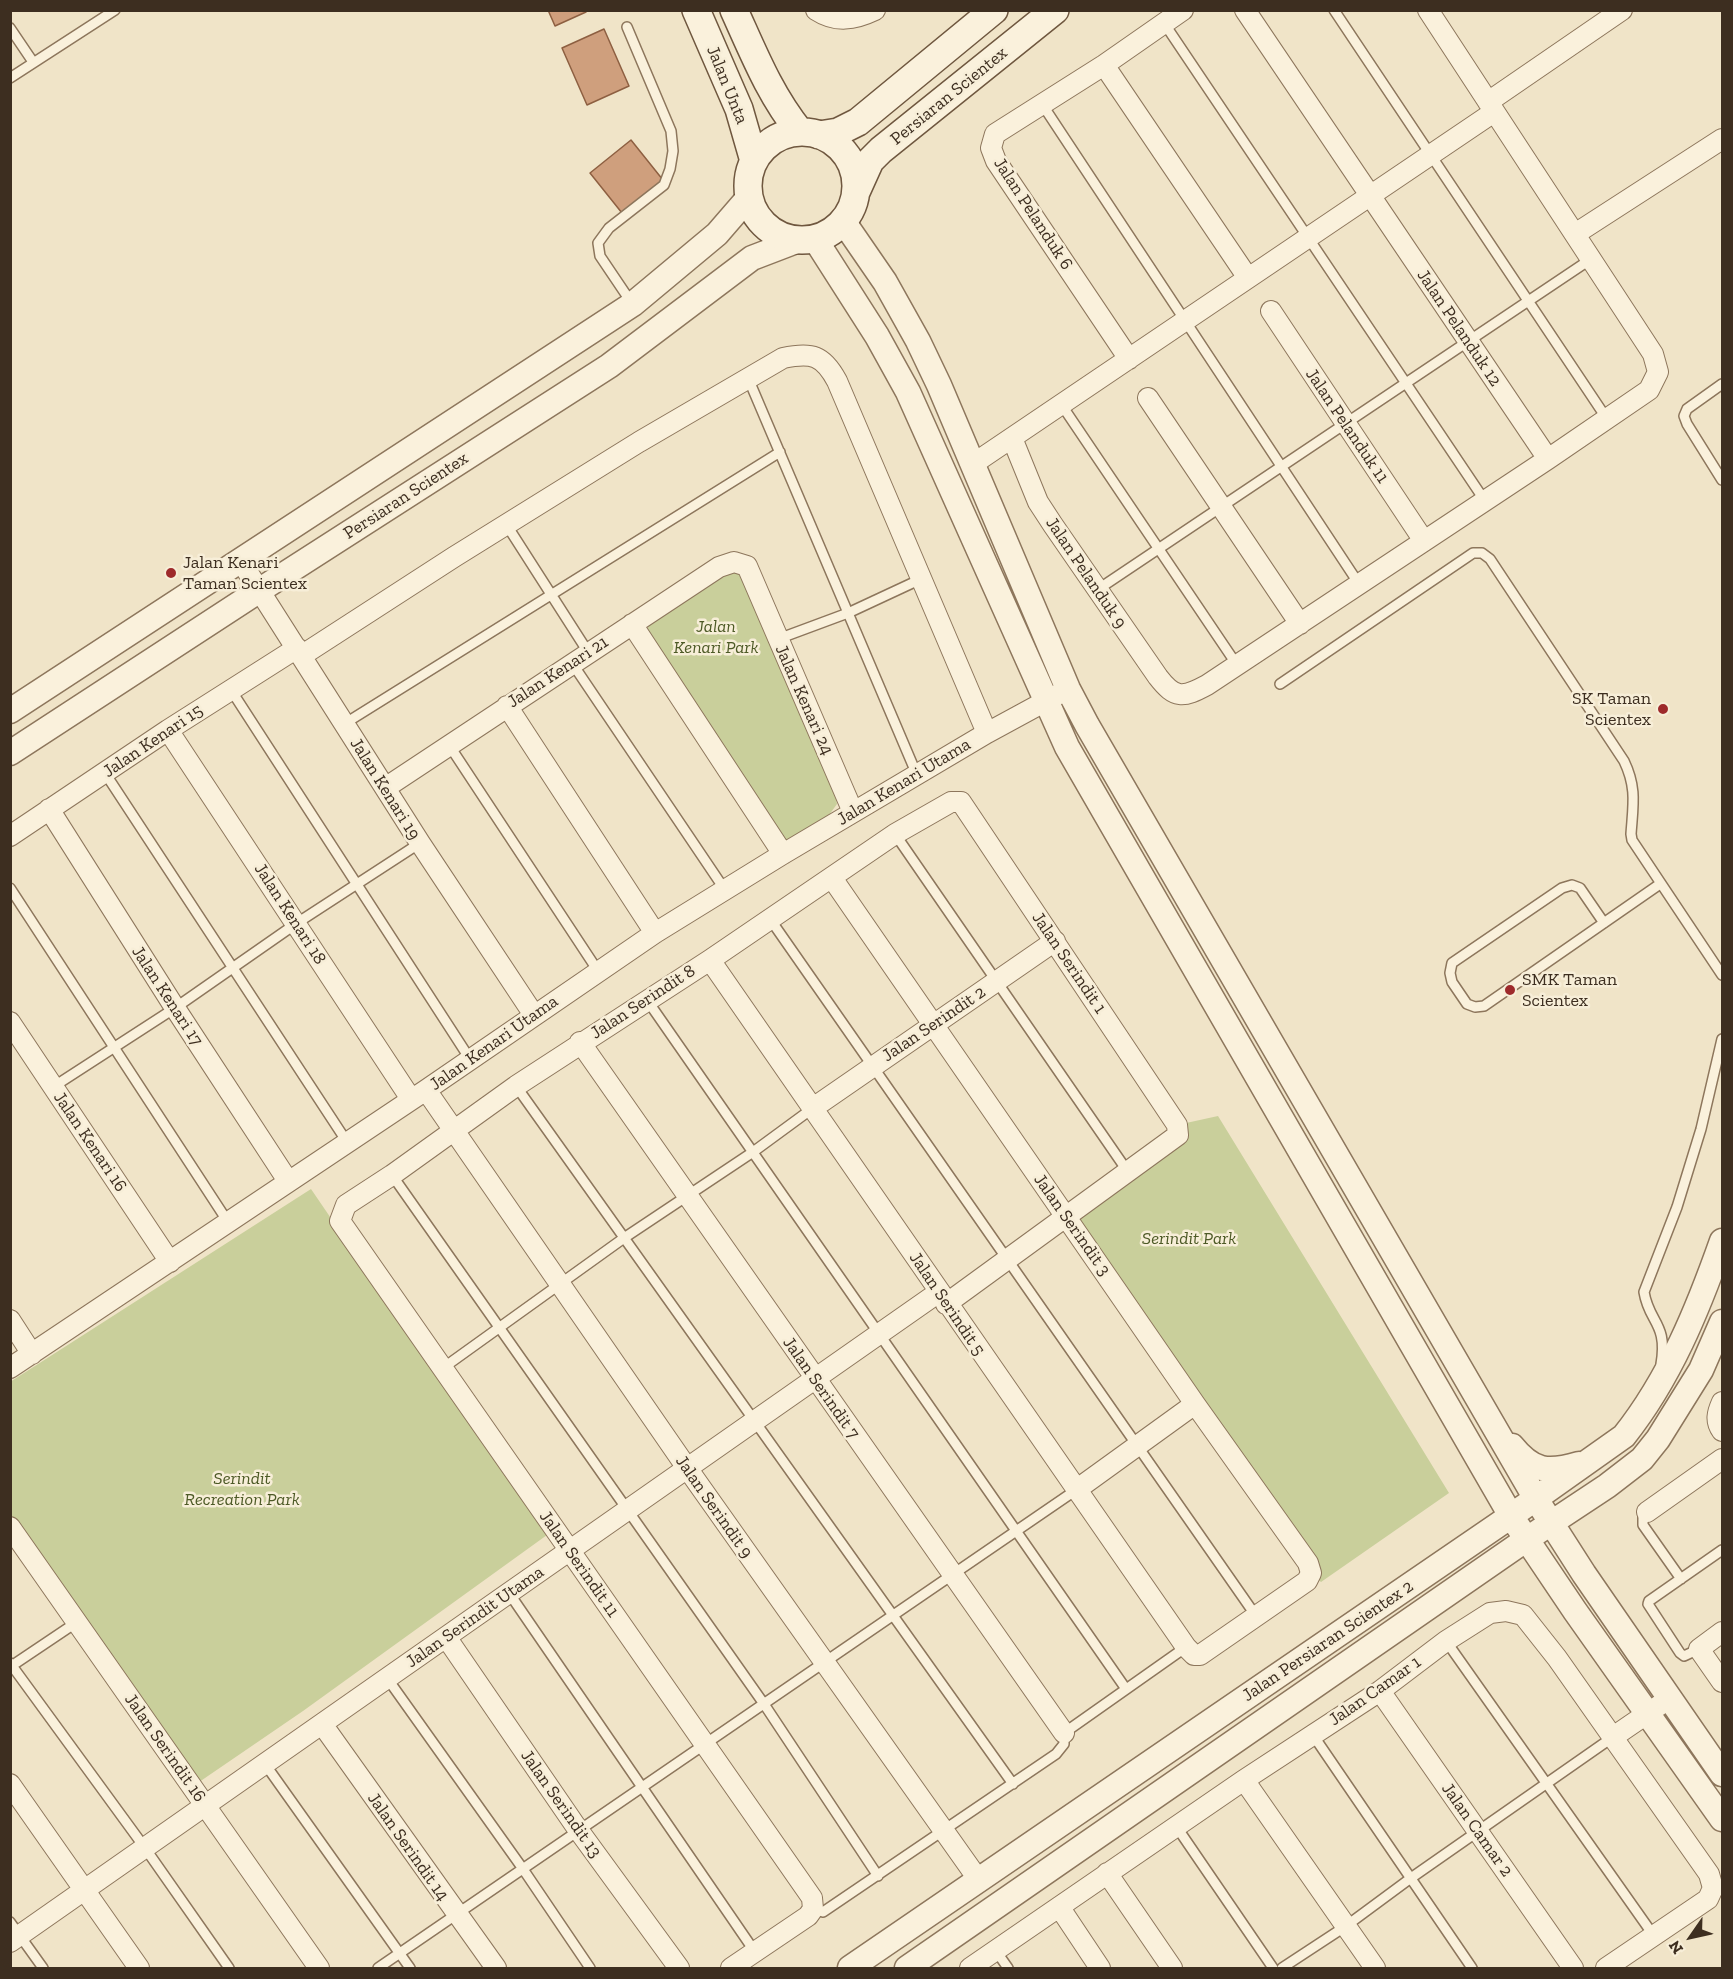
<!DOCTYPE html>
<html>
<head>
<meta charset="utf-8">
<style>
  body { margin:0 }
  #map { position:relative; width:1733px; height:1979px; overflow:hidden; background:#f0e4c8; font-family:"Zilla Slab",serif }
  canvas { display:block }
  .frame { position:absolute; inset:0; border:12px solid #3d2e20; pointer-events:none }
  .north { position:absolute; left:1661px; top:1907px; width:60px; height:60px; -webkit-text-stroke:4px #f7eed8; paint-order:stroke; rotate:236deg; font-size:16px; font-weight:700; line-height:24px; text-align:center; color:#3d2e20 }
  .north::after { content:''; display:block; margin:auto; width:21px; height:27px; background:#3d2e20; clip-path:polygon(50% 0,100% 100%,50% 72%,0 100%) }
</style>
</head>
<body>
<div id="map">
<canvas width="1733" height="1979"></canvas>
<div class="frame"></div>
<div class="north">N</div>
</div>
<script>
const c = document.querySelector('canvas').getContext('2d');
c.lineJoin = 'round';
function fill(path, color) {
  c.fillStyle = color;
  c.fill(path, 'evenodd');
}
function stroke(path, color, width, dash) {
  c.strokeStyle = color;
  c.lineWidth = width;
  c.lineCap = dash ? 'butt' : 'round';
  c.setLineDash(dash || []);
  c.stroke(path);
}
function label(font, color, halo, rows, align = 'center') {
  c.font = font + ' "Zilla Slab",serif';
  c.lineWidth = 5;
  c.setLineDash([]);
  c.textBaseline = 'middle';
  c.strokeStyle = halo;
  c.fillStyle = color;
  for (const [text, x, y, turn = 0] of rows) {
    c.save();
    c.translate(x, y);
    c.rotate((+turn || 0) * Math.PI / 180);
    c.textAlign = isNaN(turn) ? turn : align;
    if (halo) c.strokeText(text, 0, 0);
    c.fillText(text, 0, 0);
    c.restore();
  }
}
const green = new Path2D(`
  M734 562 757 597 814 738 813 748C834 765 834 779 837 804L821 826 785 841 649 632 644 616Z
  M1218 1116 1449 1493 1321 1582 1311 1573 1065 1216 1177 1125Z
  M311 1189 547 1535 303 1711 186 1791 11 1533 10 1382Z`);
const building = new Path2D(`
  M548 10H586V12L555 26Z
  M604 29 629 86 587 105 562 48Z
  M631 140 663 180 622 213 590 173Z`);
const service = new Path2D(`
  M1334 10 1607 419
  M1164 23 1485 501
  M627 27 671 131 673 151 670 169 664 185 609 228 598 243 600 256 631 302
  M10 28 33 62
  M10 78 115 10
  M1042 104 1359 584
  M748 378 917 775
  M1722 384 1687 409 1684 416 1687 424 1722 480
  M1061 404 1237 665
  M506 524 588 652
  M1097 590 1591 259
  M778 639 848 613 921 579
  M572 663 725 890
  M1280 684 1473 553H1482L1490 559 1624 761C1637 788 1633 805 1631 834L1632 840 1722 975
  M231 690 470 1059
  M344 724 780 452
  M449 745 598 971
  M105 773 347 1142
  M895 834 1128 1172
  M10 888 228 1222
  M770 919 1256 1616
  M1604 923 1580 888 1572 885 1562 888 1452 963 1450 973 1452 982 1467 1004 1475 1007 1484 1006 1660 884
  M647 1000 1126 1689
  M516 1086 1013 1784
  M53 1087 175 1008 297 923 420 843
  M392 1175 764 1704 878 1876
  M1661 1364C1668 1323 1649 1323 1644 1292L1677 1207 1701 1129 1722 1039
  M443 1368 624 1238 753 1152 813 1108
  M1647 1512 1643 1517V1525L1681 1579
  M509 1593 755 1952
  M1446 1641 1654 1936
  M1699 1649 1684 1656 1680 1653 1648 1604 1649 1601 1722 1550
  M10 1663 145 1848 229 1968
  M10 1667 77 1622
  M387 1678 523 1869 590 1968
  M1313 1735 1472 1968
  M265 1764 410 1968
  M1176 1826 1273 1968
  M813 1909 823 1912 1056 1754 1064 1744V1733L1186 1647
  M10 1922 43 1968
  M996 1951 1008 1968
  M378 1968 1076 1490
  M1282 1968 1346 1926 1411 1878 1613 1737`);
const minor = new Path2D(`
  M816 10C836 23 854 20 875 10
  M1245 10 1548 459
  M1104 65 1248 278
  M1488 102 1622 10
  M1575 234 1722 139
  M1271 311 1424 541
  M1129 359 996 161 991 148 995 134 1104 65 1183 10
  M1148 398 1300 624
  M1012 438 1038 502 1053 525 1158 677C1175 699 1183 698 1207 685L1548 459 1649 390 1658 372 1653 354 1428 10
  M973 464 1494 112
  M240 560 420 843 534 1015
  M632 624 783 854
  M301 656 454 557 639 442 783 358C812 352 823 355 837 381L987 733
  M507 706 655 933
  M168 730 411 1099
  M385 788 719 567 734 562 747 566 853 812
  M49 809 175 1008 288 1181
  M10 836 168 730 297 648
  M710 960 1186 1647 1194 1655H1200L1307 1581 1311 1573 1308 1563 1195 1404 832 878
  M10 1022 170 1262
  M580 1042 1064 1733
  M426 1090 687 1468 978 1879
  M813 1108 1055 941
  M10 1320 32 1354
  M10 1368 426 1090 655 933 783 854 987 733 1068 689
  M1722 1402C1717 1413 1715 1421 1722 1431
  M1076 1490 1195 1404
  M1647 1512 1722 1459
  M10 1527 319 1968
  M1722 1632 1699 1649 1722 1682
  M446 1637 579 1831 679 1968
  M1380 1691 1573 1968
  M322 1724 496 1968
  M1613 1737 1670 1698
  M1244 1780 1375 1968
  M10 1784 139 1968
  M1107 1873 1172 1968
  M1060 1908 1100 1968
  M10 1942 939 1292
  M731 1968 808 1916 813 1909 812 1898 340 1221 346 1205 392 1175 516 1086 710 960 895 834 951 802H961L1177 1125 1178 1135 946 1304
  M970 1968 1244 1780 1380 1691 1446 1641 1490 1613 1506 1611 1523 1615 1557 1658 1709 1874 1713 1888 1708 1899 1606 1968`);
const tertiary = new Path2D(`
  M843 221 885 282 918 341 939 385 1068 689 1087 725 1536 1499 1584 1574 1722 1774
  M815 239 877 336 908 392 1067 747 1511 1516 1575 1611 1722 1819
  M10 711 633 304 717 234 749 197
  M10 753 260 590 609 366 752 258 799 240
  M1512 1446C1533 1472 1548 1473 1579 1464
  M850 1968 1511 1516 1624 1436C1670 1378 1698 1309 1722 1241
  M907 1968 1527 1539 1607 1486 1642 1459 1658 1439 1701 1370 1722 1322`);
const secondary = new Path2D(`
  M696 10 739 109 754 161
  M734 10C754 54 770 95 800 132
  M748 186a54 54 0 1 1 108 0a54 54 0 1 1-108 0Z
  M819 135 838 132 858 122 994 10
  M856 192 870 161 881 150 1055 10`);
const markers = [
  [171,573,6,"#9e2a2b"],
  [1663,709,6,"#9e2a2b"],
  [1510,990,6,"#9e2a2b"]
];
const streetNames = [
  ["Jalan Unta",727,85,68],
  ["Persiaran Scientex",949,96,-39],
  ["Jalan Pelanduk 6",1033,214,57],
  ["Jalan Pelanduk 12",1459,328,56],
  ["Jalan Pelanduk 11",1347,426,56],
  ["Persiaran Scientex",406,496,-33],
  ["Jalan Pelanduk 9",1086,573,56],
  ["Jalan Kenari 21",558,672,-33],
  ["Jalan Kenari 24",804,700,66],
  ["Jalan Kenari 15",153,741,-34],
  ["Jalan Kenari Utama",904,782,-31],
  ["Jalan Kenari 19",385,789,58],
  ["Jalan Kenari 18",290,914,57],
  ["Jalan Serindit 1",1069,963,56],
  ["Jalan Kenari 17",167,996,57],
  ["Jalan Serindit 8",643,1002,-33],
  ["Jalan Serindit 2",934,1024,-34],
  ["Jalan Kenari Utama",494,1043,-35],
  ["Jalan Kenari 16",90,1142,56],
  ["Jalan Serindit 3",1072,1225,55],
  ["Jalan Serindit 5",947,1304,56],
  ["Jalan Serindit 7",821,1388,55],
  ["Jalan Serindit 9",714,1507,55],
  ["Jalan Serindit 11",579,1564,55],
  ["Jalan Serindit Utama",475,1617,-35],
  ["Jalan Persiaran Scientex 2",1328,1641,-34],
  ["Jalan Camar 1",1375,1691,-35],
  ["Jalan Serindit 16",165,1748,55],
  ["Jalan Serindit 13",561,1804,55],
  ["Jalan Camar 2",1477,1830,55],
  ["Jalan Serindit 14",408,1847,55]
];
const poiNames = [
  ["Jalan Kenari",183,563],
  ["Taman Scientex",183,584],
  ["SK Taman",1651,699,"right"],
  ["Scientex",1651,720,"right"],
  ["SMK Taman",1522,980],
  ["Scientex",1522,1001]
];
const parkNames = [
  ["Jalan",716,627],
  ["Kenari Park",716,648],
  ["Serindit Park",1189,1239],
  ["Serindit",242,1479],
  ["Recreation Park",242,1500]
];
fill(green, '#c9cf9b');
fill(building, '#cf9f7d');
stroke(building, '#8d5f41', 1.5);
stroke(service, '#8d765c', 12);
stroke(minor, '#8d765c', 22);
stroke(tertiary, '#8d765c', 27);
stroke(secondary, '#6f573f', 30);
stroke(service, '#faf1dc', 9);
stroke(minor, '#faf1dc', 20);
stroke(tertiary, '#faf1dc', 24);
stroke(secondary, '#faf1dc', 27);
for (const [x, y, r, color] of markers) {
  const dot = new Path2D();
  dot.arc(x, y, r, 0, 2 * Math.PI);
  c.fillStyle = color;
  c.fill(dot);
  stroke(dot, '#f7eed8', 2);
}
label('18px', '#3d2e20', '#f7eed8', streetNames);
label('18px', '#3d2e20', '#f7eed8', poiNames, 'left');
label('italic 18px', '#4d5a26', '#f7eed8', parkNames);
</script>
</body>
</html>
